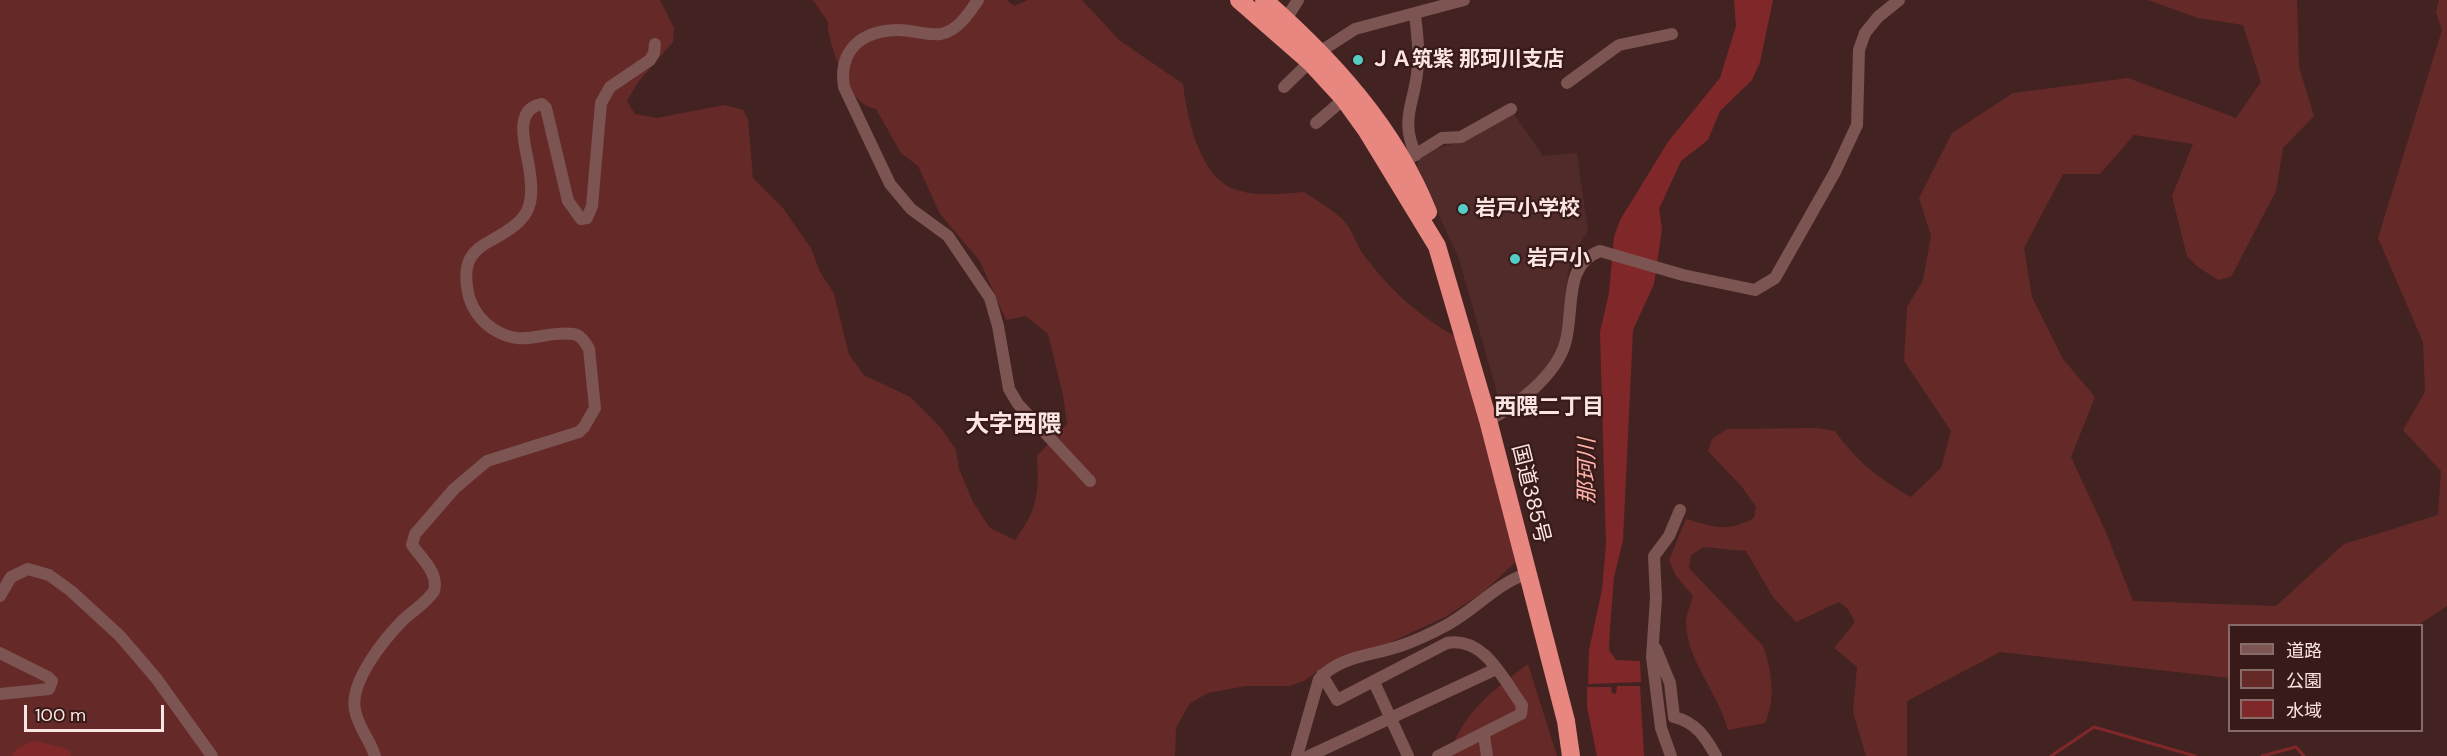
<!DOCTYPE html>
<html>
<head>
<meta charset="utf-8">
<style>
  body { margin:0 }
  #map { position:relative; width:2447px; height:756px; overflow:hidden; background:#432321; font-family:"DM Sans","Noto Sans JP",sans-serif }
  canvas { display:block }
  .legend { position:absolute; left:2228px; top:624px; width:195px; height:108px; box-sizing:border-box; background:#381a18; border:2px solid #866b69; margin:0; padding:8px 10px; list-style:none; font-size:18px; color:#fbe5e3 }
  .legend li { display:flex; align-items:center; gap:12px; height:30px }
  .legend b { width:30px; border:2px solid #866b69 }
  .scale { position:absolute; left:24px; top:705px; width:140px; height:27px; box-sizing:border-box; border:3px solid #fbe5e3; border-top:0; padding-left:8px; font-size:18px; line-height:21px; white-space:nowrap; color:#fbe5e3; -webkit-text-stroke:4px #381a18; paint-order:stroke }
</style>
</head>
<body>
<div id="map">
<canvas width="2447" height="756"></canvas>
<ul class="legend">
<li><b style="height:8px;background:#7c5451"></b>道路</li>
<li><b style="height:16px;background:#652928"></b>公園</li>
<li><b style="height:16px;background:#802829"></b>水域</li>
</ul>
<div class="scale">100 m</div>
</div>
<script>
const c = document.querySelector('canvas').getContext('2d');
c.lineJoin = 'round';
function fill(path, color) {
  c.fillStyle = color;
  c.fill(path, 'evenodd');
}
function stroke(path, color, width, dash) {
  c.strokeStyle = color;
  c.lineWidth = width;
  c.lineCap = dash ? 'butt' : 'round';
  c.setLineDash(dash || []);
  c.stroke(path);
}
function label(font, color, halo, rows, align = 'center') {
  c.font = font + ' "DM Sans","Noto Sans JP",sans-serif';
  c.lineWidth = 4.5;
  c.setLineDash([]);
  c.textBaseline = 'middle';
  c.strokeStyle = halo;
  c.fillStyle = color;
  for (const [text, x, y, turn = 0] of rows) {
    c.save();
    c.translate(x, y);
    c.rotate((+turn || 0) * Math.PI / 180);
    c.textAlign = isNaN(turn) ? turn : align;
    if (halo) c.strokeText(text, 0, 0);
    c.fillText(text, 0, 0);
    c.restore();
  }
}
const built = new Path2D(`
  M1512 111 1543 156 1577 153 1588 231 1570 259 1566 290 1565 332 1554 356 1533 384 1501 407 1459 259 1417 167 1419 160 1435 149 1466 140Z`);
const green = new Path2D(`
  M0 0H660L674 28 673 42 638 82 627 101 635 114 657 118 724 105 743 110 748 119 753 178 783 208 812 250 819 270 834 294 849 355 864 375 910 397 941 428 956 450 959 469 973 502 990 528 1015 540C1038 509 1039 493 1037 456L1067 424 1063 395 1048 334 1026 316 1006 320 980 261 940 214 918 166 901 153 876 109C867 107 862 104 856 97 845 83 826 39 828 22L813 0H1007L1014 6 1028 0H1082L1119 40 1183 84C1187 117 1199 176 1234 189 1256 197 1281 194 1304 192 1317 201 1334 210 1345 222 1352 230 1356 244 1363 254 1389 289 1420 318 1459 338L1517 561 1482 593 1445 617 1357 658 1316 672 1304 681 1289 686H1246L1208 693 1190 703 1176 728 1175 756H0Z
  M2148 0H2297L2299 67 2314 116 2283 148 2276 191 2231 277 2218 280 2198 267 2187 256 2172 196 2193 144 2134 135 2100 174H2063L2024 248 2032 297 2063 359 2095 397 2071 457 2105 530 2133 601 2276 606 2344 544 2438 515 2441 471 2403 430 2425 392 2423 342 2378 238 2442 30 2436 12 2439 0H2447V606L2418 625 2230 626 2229 678 2000 652 1907 701V756H1866L1853 712 1857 667 1834 648 1855 622 1848 609 1839 602 1796 622 1773 597 1746 551 1704 547 1691 555 1689 568 1763 646C1772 670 1776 700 1765 723L1728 730C1719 694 1687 661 1686 623 1686 614 1691 604 1693 596L1676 576 1669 560 1686 519C1714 527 1726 533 1754 518L1756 507 1742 487 1708 451 1712 439 1727 429 1817 428 1835 431C1857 462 1878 478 1911 497L1941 468 1951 431 1904 361 1907 307 1923 280 1931 236 1919 198 1952 133 2013 93 2128 78 2236 118 2261 82 2243 25 2198 18Z
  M1528 664 1557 756H1449C1462 713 1494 689 1528 664Z`);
const water = new Path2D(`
  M1734 0H1773L1760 62 1752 80 1720 111 1708 140 1681 161 1659 209 1662 229 1654 284 1633 330 1623 540 1614 577 1610 628 1609 650 1616 660 1640 661 1641 682 1588 684 1589 650 1602 590 1606 544 1600 332 1609 293 1614 237 1620 220 1668 142 1720 78 1736 26Z
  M1617 686H1640L1644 756H1597L1587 707V687H1611L1612 693 1616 694Z`);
const stream = new Path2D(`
  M2051 756 2094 727 2195 756
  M2262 756 2296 747 2304 756`);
const river = new Path2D(`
  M21 756 34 749 63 756`);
const minor = new Path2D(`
  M978 0C969 13 959 30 941 34 928 36 912 30 899 30 863 30 838 49 844 87L890 184 911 209 948 236 990 298 998 326 1009 389 1018 404 1090 481
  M1415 14C1417 34 1420 53 1417 74 1413 106 1400 121 1416 155
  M1286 19 1298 0
  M1567 83 1619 45 1672 34
  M1284 87 1321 51 1355 29 1464 0
  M1316 123 1344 99
  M1410 158 1442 138 1461 137 1511 109
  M1488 420C1517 406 1555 376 1565 344 1575 311 1562 265 1600 251L1683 275 1755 290 1775 278 1835 172 1857 125 1859 50 1865 33 1878 17 1899 0
  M0 596 11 577 28 569 49 575 71 591 120 636 156 678 212 756
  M1656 649 1670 683 1674 717C1696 722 1706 738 1716 756
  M0 653 48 677 52 681 49 689 0 694
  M1322 675 1337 700 1447 643C1484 636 1503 679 1522 705L1521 714 1438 756
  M1374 682 1408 756
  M1484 735 1487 756
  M375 756C370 740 358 727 355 710 349 682 385 638 404 619 414 610 427 602 434 591 439 573 422 559 412 545L415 534 454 489 487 461 579 432 584 427 595 408 589 349C585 342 581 335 573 334 542 330 524 349 493 329 481 321 473 310 469 297 466 284 464 268 471 257 476 249 484 244 492 240 528 220 536 209 529 167 526 147 512 109 542 104L546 108 568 201 581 219 587 218 592 206 601 103 610 87 650 60 654 53 655 44
  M1297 756 1319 679C1341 655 1373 656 1403 645 1417 640 1432 633 1445 626 1473 612 1498 582 1527 574
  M1309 756 1496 669
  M1671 756 1661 728 1652 657 1656 598 1654 556 1669 536 1680 510`);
const highway = new Path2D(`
  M1239 0 1310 62 1344 99 1367 131 1437 246 1488 420 1566 721 1571 756
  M1264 0C1332 60 1394 127 1428 212`);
const markers = [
  [1358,60,6,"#54cdc7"],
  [1463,209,6,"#54cdc7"],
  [1515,259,6,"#54cdc7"]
];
const poiNames = [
  ["ＪＡ筑紫 那珂川支店",1370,60],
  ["岩戸小学校",1475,209],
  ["岩戸小",1527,259]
];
const streetNames = [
  ["国道385号",1530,494,76]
];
const neighbourhoodNames = [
  ["西隈二丁目",1549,408]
];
const waterNames = [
  ["那珂川",1588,471,-90]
];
const quarterNames = [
  ["大字西隈",1013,426]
];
fill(built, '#512b29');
fill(green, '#652928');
fill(water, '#802829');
stroke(stream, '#802829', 3);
stroke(river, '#802829', 16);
stroke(minor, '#7c5451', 12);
stroke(highway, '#e88680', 18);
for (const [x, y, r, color] of markers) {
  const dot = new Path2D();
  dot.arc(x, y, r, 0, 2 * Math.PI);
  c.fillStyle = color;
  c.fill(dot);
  stroke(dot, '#381a18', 2);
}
label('bold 21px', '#fbe5e3', '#381a18', poiNames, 'left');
label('21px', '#fbe5e3', '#381a18', streetNames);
label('bold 22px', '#fbe5e3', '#381a18', neighbourhoodNames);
label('italic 22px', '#feb1ab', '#381a18', waterNames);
label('bold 24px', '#fbe5e3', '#381a18', quarterNames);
</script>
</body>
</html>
